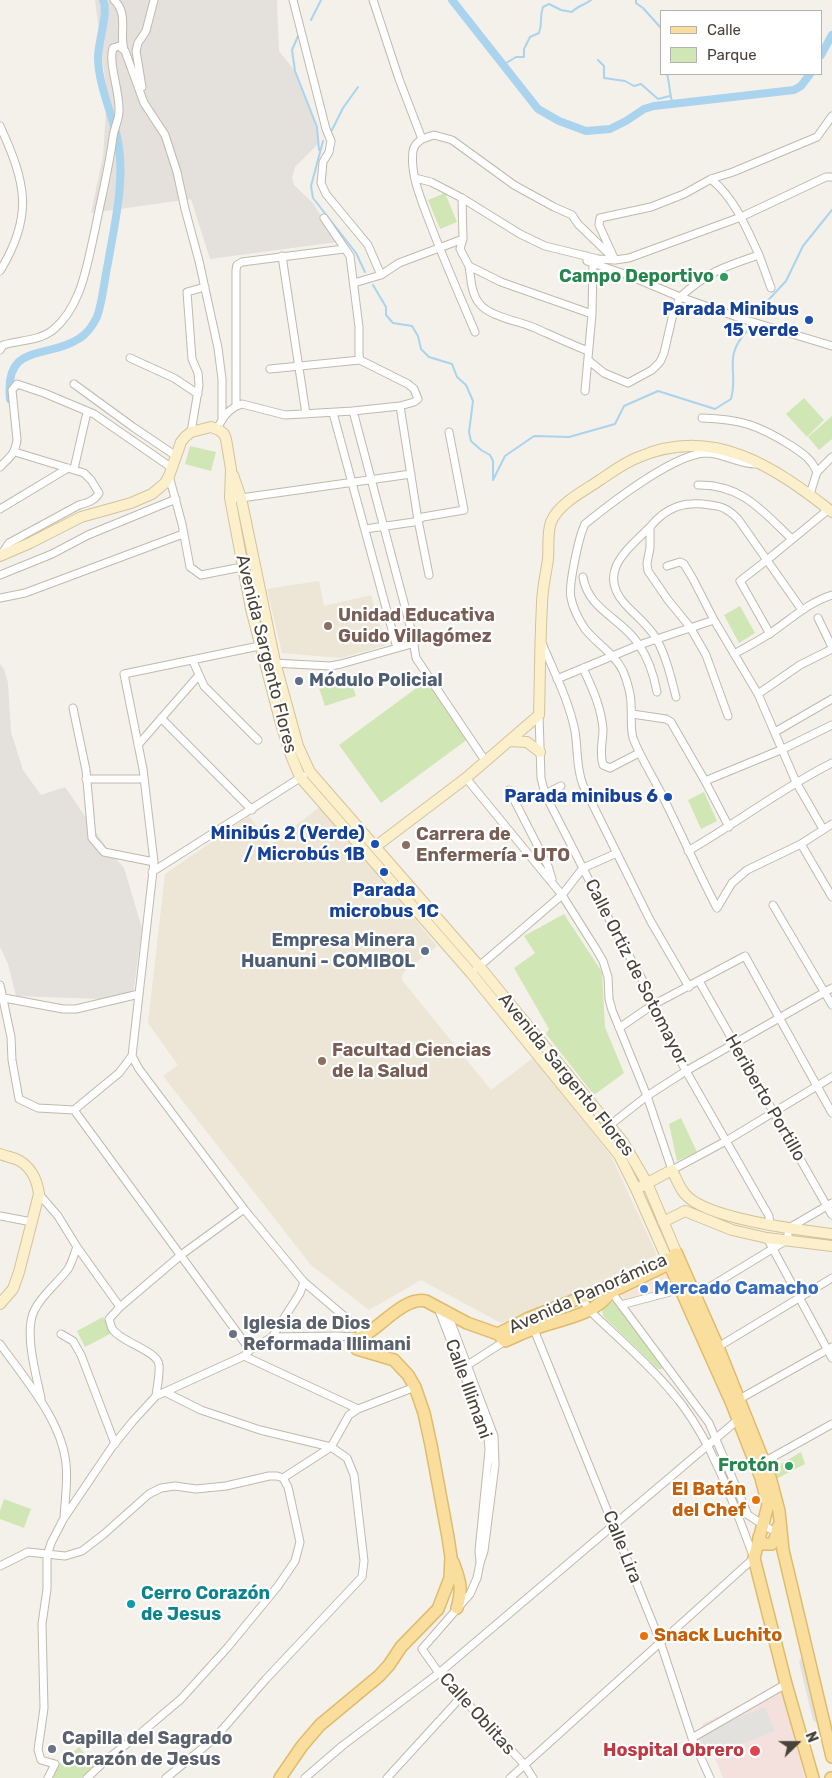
<!DOCTYPE html>
<html>
<head>
<meta charset="utf-8">
<style>
  body { margin:0 }
  #map { position:relative; width:832px; height:1778px; overflow:hidden; background:#f4f1ea; font-family:Rubik,sans-serif }
  canvas { display:block }
  .legend { position:absolute; left:660px; top:10px; width:162px; height:65px; box-sizing:border-box; background:#fff; border:1px solid #b6b3af; margin:0; padding:6px 9px; list-style:none; font-size:15px; color:#484238 }
  .legend li { display:flex; align-items:center; gap:10px; height:25px }
  .legend b { width:25px; border:1px solid #b6b3af }
  .north { position:absolute; left:772px; top:1718px; width:50px; height:50px; -webkit-text-stroke:4px #fff; paint-order:stroke; rotate:68deg; font-size:14px; font-weight:700; line-height:20px; text-align:center; color:#484238 }
  .north::after { content:''; display:block; margin:auto; width:18px; height:22px; background:#484238; clip-path:polygon(50% 0,100% 100%,50% 72%,0 100%) }
</style>
</head>
<body>
<div id="map">
<canvas width="832" height="1778"></canvas>
<ul class="legend">
<li><b style="height:6px;background:#fade9d"></b>Calle</li>
<li><b style="height:14px;background:#d1e6b5"></b>Parque</li>
</ul>
<div class="north">N</div>
</div>
<script>
const c = document.querySelector('canvas').getContext('2d');
c.lineJoin = 'round';
function fill(path, color) {
  c.fillStyle = color;
  c.fill(path, 'evenodd');
}
function stroke(path, color, width, dash) {
  c.strokeStyle = color;
  c.lineWidth = width;
  c.lineCap = dash ? 'butt' : 'round';
  c.setLineDash(dash || []);
  c.stroke(path);
}
function label(font, color, halo, rows, align = 'center') {
  c.font = font + ' Rubik,sans-serif';
  c.lineWidth = 4.5;
  c.setLineDash([]);
  c.textBaseline = 'middle';
  c.strokeStyle = halo;
  c.fillStyle = color;
  for (const [text, x, y, turn = 0] of rows) {
    c.save();
    c.translate(x, y);
    c.rotate((+turn || 0) * Math.PI / 180);
    c.textAlign = isNaN(turn) ? turn : align;
    if (halo) c.strokeText(text, 0, 0);
    c.fillText(text, 0, 0);
    c.restore();
  }
}
const commercial = new Path2D(`
  M666 1272 672 1285 624 1300 620 1292Z`);
const industrial = new Path2D(`
  M95 0H277L279 51 295 71 317 127 319 143 295 167 292 178 294 185 313 203 337 242 210 259 191 199 91 213 103 156 107 95Z
  M0 664 4 669 8 683 11 732 23 770 41 795 65 787 109 851 124 868 142 928 133 995 101 999 16 996 8 964 0 947Z`);
const education = new Path2D(`
  M319 581 324 606 371 595 386 645 341 658 282 653 267 589Z
  M321 806 437 946 403 973 402 980 491 1090 533 1058 611 1156 657 1255 606 1279 595 1285 501 1323 421 1280 369 1310 311 1265 163 1076 178 1065 148 1023 165 874 249 816 270 845Z`);
const medical = new Path2D(`
  M781 1687 805 1778H723L702 1724Z`);
const green = new Path2D(`
  M445 193 457 222 440 229 428 200Z
  M804 398 824 420 807 437 786 414Z
  M832 416V439L819 450 808 437Z
  M190 446 216 452 211 471 185 464Z
  M740 606 755 633 739 643 724 615Z
  M350 678 356 696 325 706 319 688Z
  M426 681 468 739 381 803 339 745Z
  M704 792 717 821 701 829 688 800Z
  M564 914 602 972 605 1027 624 1073 594 1095 546 1034 549 1029 514 968 535 953 524 936Z
  M681 1118 697 1152 677 1161 669 1124Z
  M614 1301 663 1366 662 1369H658L603 1316 602 1309Z
  M103 1317 112 1333 85 1347 77 1331Z
  M801 1452 805 1464 776 1479 774 1468Z
  M4 1499 31 1509 24 1528 0 1519V1511Z
  M79 1747 95 1766 81 1778H51L58 1765Z`);
const parking = new Path2D(`
  M803 1655 820 1726 813 1720 799 1662Z
  M765 1707 775 1731 707 1758 697 1734Z`);
const stream = new Path2D(`
  M636 0V3L643 8 661 28V30
  M311 20 321 0
  M298 36 292 50 295 71 317 127 319 150
  M598 60 604 66V78L625 81 634 86 641 84 658 99 670 96
  M503 65 516 57H524V49L530 37 539 33C543 22 539 18 543 7L549 4 561 10 572 12C577 6 585 5 591 0
  M667 74C670 84 669 94 673 104
  M332 130 343 108 358 87
  M323 141 311 186 313 198 356 253 365 272
  M373 285 386 307V315L393 323 412 326 418 336 421 349 429 357 452 364 457 377 466 385 473 401 469 432 471 441 481 450 490 455 493 461V478
  M761 308 786 281 803 246 832 210
  M493 480 505 456 534 436 569 437 615 424 624 406 658 391 715 409 731 399C739 371 722 358 747 331`);
const canal = new Path2D(`
  M103 0C109 12 98 42 98 57 98 80 108 104 114 126
  M452 0 538 109 559 121 586 131 610 129 626 121 644 109 654 106 794 90 801 86 810 74
  M821 55 832 35
  M10 399C4 341 48 360 80 338 88 333 93 325 97 317 103 300 104 281 108 263 115 221 127 175 116 132`);
const street = new Path2D(`
  M114 0C129 14 119 32 124 50
  M293 0 326 129 331 141 329 152 323 162 321 183 326 194 368 245 381 275
  M373 0 399 79 422 139C417 143 414 145 413 151 410 173 420 197 428 218 442 256 459 294 475 332
  M142 87 136 51 138 43 146 31 154 0
  M0 126C26 183 34 215 0 271
  M422 139 434 135 452 140 514 185 554 207 572 215 578 224 610 255
  M415 178 431 182 462 198 520 234 545 246 598 259 615 260 629 258 741 217 826 177H832
  M711 179C735 199 746 227 759 255
  M324 218 350 256 359 327V355L360 360 408 384 414 389 418 399 414 402 400 406
  M463 239 460 249 469 266 501 282 592 314
  M282 256 306 414
  M587 256V261L630 276 680 297C708 272 723 267 759 255L771 288
  M615 260 599 225 600 218 651 207 684 194 711 179 733 172 817 137 832 116
  M469 266C471 278 471 293 479 303 489 317 520 321 535 328 553 336 570 344 588 351
  M354 283 381 275 399 263 463 239 462 198
  M0 350 3 345C20 340 39 341 53 330 82 306 87 264 95 230 101 199 109 168 113 137 114 128 119 120 119 111 120 91 108 64 113 48L119 46 125 51 144 103 165 135 177 172 185 209 199 261 218 348 222 379V420
  M130 358 174 378 198 394
  M588 360 604 373 628 383 652 370 660 362 664 353 673 314 680 297 746 320 832 346
  M270 369 360 360
  M74 384 133 427 176 456
  M585 391 592 314 593 263
  M236 406V270L237 265 242 262 344 249
  M353 411 412 633 416 658 486 762
  M333 413 397 648
  M702 418C740 419 758 425 790 445 802 453 811 458 817 472
  M217 429C223 417 229 408 242 404L285 415 353 411 400 406 418 520 429 575
  M191 432 199 385 198 373 192 359 187 292 205 287
  M0 467C10 457 15 454 17 440L12 390 17 384 44 393 94 414 172 468
  M74 469 87 412
  M169 476 182 524 190 567 201 575 242 567
  M698 485C742 484 763 512 792 539
  M810 494 817 472 832 457
  M230 498H241L411 474
  M0 509 68 468
  M650 527C628 549 596 572 625 604 635 615 648 625 656 638 666 656 671 677 676 697
  M365 529 414 522 423 517 464 510 449 432
  M1 555 9 543 79 505C86 503 95 501 99 493L91 480 84 473 15 452
  M667 566 680 562 684 564 693 579 714 620 758 694 796 782 823 829
  M0 575 52 554 88 535 176 499
  M583 577C588 610 623 619 639 645 648 658 654 676 657 692
  M0 598 25 593 183 534
  M818 618 832 647
  M770 634 740 581 767 560 829 509
  M542 643C554 672 569 701 575 731 578 749 576 768 583 785L650 920 689 987
  M734 654C747 647 760 640 772 632 791 619 809 602 832 595
  M193 661 204 686 258 740
  M273 663 330 666 341 664 415 643
  M583 668C592 688 601 706 603 729 603 742 599 752 603 765L610 768 639 753
  M557 679 639 645 714 620
  M758 694 800 665 832 649
  M73 708 86 770 92 838 104 852 154 862
  M632 714 666 719 671 722 705 781 729 827
  M539 715 541 778 545 794 612 925 648 990 651 1006 686 1071 769 1216 770 1225
  M728 716 706 655 690 627 668 600 648 571 647 563 650 548V527C666 507 684 501 710 505 715 506 721 506 725 509 730 511 734 515 738 519L802 610
  M161 718 252 810
  M775 732 832 699
  M138 745 199 675
  M466 778 562 895 596 949 603 961 608 977 609 999 612 1010 647 1096 672 1170 726 1141 832 1077
  M86 779H144
  M705 781 783 749 832 725
  M509 790 548 866 552 879
  M545 794 561 786
  M801 844 832 897
  M688 851C737 823 782 788 832 763
  M152 872 303 776
  M773 905 832 1005
  M717 908C698 872 682 835 664 799 654 778 641 759 633 738 630 727 632 715 631 704 631 693 627 681 623 671 614 653 597 644 585 629 579 620 573 608 571 598 568 586 579 536 585 524 611 503 674 454 706 453 723 453 738 464 755 464
  M717 908 732 883 747 870 801 844 832 824
  M477 968 562 895 583 868 617 853
  M699 981 832 1215
  M0 985 11 1037 12 1060 19 1099 38 1108 74 1110 119 1073 132 1056 154 862 143 769 124 674 264 645
  M4 998 63 1009H76L139 994
  M619 1028 651 1006 745 956 832 1113
  M132 1056 139 1069 244 1209 304 1282 366 1335
  M74 1110 250 1350
  M610 1125 647 1096 686 1071 832 988
  M39 1194 58 1216 77 1247 120 1307 109 1319C110 1322 111 1327 113 1330 123 1343 158 1351 159 1365 160 1375 157 1386 156 1396
  M0 1216 32 1222
  M767 1238 832 1358
  M610 1290 709 1423 748 1515 770 1529
  M695 1296 787 1240 789 1228 832 1203
  M621 1305 681 1289
  M120 1307 181 1255 244 1209
  M438 1308 488 1437 489 1450 479 1551 480 1563 484 1551 495 1465 494 1436 447 1312
  M533 1327 660 1641 692 1738 710 1778
  M61 1334 73 1341 81 1355 115 1444
  M272 1337 300 1293 304 1282
  M0 1344C25 1379 62 1421 66 1464 68 1481 65 1500 64 1518
  M718 1347 832 1278
  M244 1356 358 1409
  M463 1368 505 1341
  M165 1392 201 1410 260 1430 331 1447 347 1458 354 1475 364 1561 362 1577 266 1679 215 1738 166 1778
  M41 1398C36 1375 24 1332 34 1311 42 1294 58 1283 68 1269 72 1263 74 1254 77 1247
  M736 1401 832 1347
  M762 1463 832 1424
  M283 1478 331 1447 349 1415 358 1409 415 1387
  M480 1563 477 1578 470 1594 422 1649 439 1673 524 1764 533 1778
  M0 1566 28 1552 65 1556 82 1551 104 1534 149 1494 161 1488 175 1486 196 1489 226 1486 269 1476H277L283 1478 288 1487 300 1542 295 1561 278 1586 228 1647 181 1699 142 1732 106 1760 87 1778
  M692 1738 786 1684
  M48 1778 55 1764 41 1760 38 1750 44 1708 42 1624 47 1589V1556L51 1543 64 1518 112 1447 133 1421 156 1396 244 1356 250 1350 272 1337 336 1336 357 1337
  M305 1778 342 1746 439 1673 740 1418
  M387 1778 461 1697
  M510 1778 754 1558C735 1508 715 1449 683 1406 656 1370 621 1341 589 1310L582 1298`);
const secondary = new Path2D(`
  M233 475 241 498 275 662 298 746 310 772 479 966 623 1142 647 1183 677 1254
  M0 556 30 543 81 517 131 503 152 494 165 483 169 476 181 442 185 437 191 432 211 427 219 430 224 434 226 439 231 469 230 498 251 609 281 724 290 753 300 777 471 973 619 1155 636 1189 667 1259
  M509 741 527 742 540 752
  M375 847 466 778 539 715C540 678 540 641 542 604 542 589 546 574 548 559 549 547 547 533 551 522 559 503 584 491 600 480 612 472 625 462 639 457 713 425 775 467 832 512
  M0 1154C5 1156 10 1157 16 1159 30 1165 37 1179 39 1194L19 1272 13 1289 0 1304
  M642 1186 672 1170C676 1178 679 1187 685 1194 706 1219 799 1230 832 1234
  M663 1222 685 1211 732 1230 767 1238 832 1246`);
const primary = new Path2D(`
  M675 1254H677L679 1259 718 1347 770 1477 779 1511 783 1550 832 1757
  M667 1259 732 1404 761 1478 768 1505 754 1558 786 1684 813 1778
  M498 1334 529 1318 616 1284
  M759 1537 763 1544H772L775 1539 778 1527
  M453 1562C460 1581 463 1588 457 1608
  M280 1778 302 1746 320 1725 379 1676 389 1665 401 1647 438 1609 450 1578 451 1557 448 1537 431 1445 424 1413 415 1387 408 1375 394 1360 357 1349 353 1343 354 1340C358 1337 362 1337 365 1335 382 1325 406 1296 426 1301L467 1323 498 1334 505 1341C515 1337 524 1332 534 1329 560 1319 594 1316 611 1292L679 1259
  M831 1778H832`);
const markers = [
  [724,277,5,"#2e9e5b"],
  [809,320,5,"#1a4fb4"],
  [328,626,5,"#8d6e63"],
  [299,681,5,"#5c6f8a"],
  [668,797,5,"#1a4fb4"],
  [375,844,5,"#1a4fb4"],
  [406,845,5,"#8d6e63"],
  [384,872,5,"#1a4fb4"],
  [425,951,5,"#5c6f8a"],
  [322,1061,5,"#8d6e63"],
  [644,1289,5,"#3f7fe0"],
  [233,1334,5,"#6b7280"],
  [789,1466,5,"#2e9e5b"],
  [756,1500,5,"#e8710a"],
  [131,1604,5,"#0f9aa8"],
  [644,1636,5,"#e8710a"],
  [52,1749,5,"#6b7280"],
  [755,1751,6,"#e0444e"]
];
const leisureNames = [
  ["Campo Deportivo",714,277],
  ["Frotón",779,1466]
];
const transitNames = [
  ["Parada Minibus",799,310],
  ["15 verde",799,331],
  ["Parada minibus 6",658,797],
  ["Minibús 2 (Verde)",365,834],
  ["/ Microbús 1B",365,855],
  ["Parada",384,891,"center"],
  ["microbus 1C",384,912,"center"]
];
const educationNames = [
  ["Unidad Educativa",338,616],
  ["Guido Villagómez",338,637],
  ["Carrera de",416,835],
  ["Enfermería - UTO",416,856],
  ["Facultad Ciencias",332,1051],
  ["de la Salud",332,1072]
];
const streetNames = [
  ["Avenida Sargento Flores",266,654,76],
  ["Calle Ortiz de Sotomayor",636,972,63],
  ["Avenida Sargento Flores",566,1075,51],
  ["Heriberto Portillo",765,1098,60],
  ["Avenida Panorámica",588,1294,-24],
  ["Calle Illimani",468,1389,70],
  ["Calle Lira",622,1547,68],
  ["Calle Oblitas",477,1714,48]
];
const serviceNames = [
  ["Módulo Policial",309,681],
  ["Empresa Minera",415,941,"right"],
  ["Huanuni - COMIBOL",415,962,"right"]
];
const shopNames = [
  ["Mercado Camacho",654,1289]
];
const worshipNames = [
  ["Iglesia de Dios",243,1324],
  ["Reformada Illimani",243,1345],
  ["Capilla del Sagrado",62,1739],
  ["Corazón de Jesus",62,1760]
];
const foodNames = [
  ["El Batán",746,1490],
  ["del Chef",746,1511],
  ["Snack Luchito",654,1636,"left"]
];
const cultureNames = [
  ["Cerro Corazón",141,1594],
  ["de Jesus",141,1615]
];
const healthNames = [
  ["Hospital Obrero",744,1751]
];
fill(commercial, '#f5e7d7');
fill(industrial, '#e4e0db');
fill(education, '#ede5d5');
fill(medical, '#f4e1de');
fill(green, '#d1e6b5');
fill(parking, '#e3e1de');
stroke(stream, '#aad3ee', 2);
stroke(canal, '#aad3ee', 8);
stroke(street, '#c0b9ad', 9);
stroke(secondary, '#d2c39b', 12);
stroke(primary, '#dfbb6d', 14);
stroke(street, '#fff', 7);
stroke(secondary, '#fcf0cc', 10);
stroke(primary, '#fade9d', 11);
for (const [x, y, r, color] of markers) {
  const dot = new Path2D();
  dot.arc(x, y, r, 0, 2 * Math.PI);
  c.fillStyle = color;
  c.fill(dot);
  stroke(dot, '#fff', 2);
}
label('bold 18px', '#27864d', '#fff', leisureNames, 'right');
label('bold 18px', '#164399', '#fff', transitNames, 'right');
label('bold 18px', '#785e54', '#fff', educationNames, 'left');
label('18px', '#484238', '#fff', streetNames);
label('bold 18px', '#4e5e75', '#fff', serviceNames, 'left');
label('bold 18px', '#366cbe', '#fff', shopNames, 'left');
label('bold 18px', '#5b616d', '#fff', worshipNames, 'left');
label('bold 18px', '#c56008', '#fff', foodNames, 'right');
label('bold 18px', '#0d838f', '#fff', cultureNames, 'left');
label('bold 18px', '#be3a42', '#fff', healthNames, 'right');
</script>
</body>
</html>
